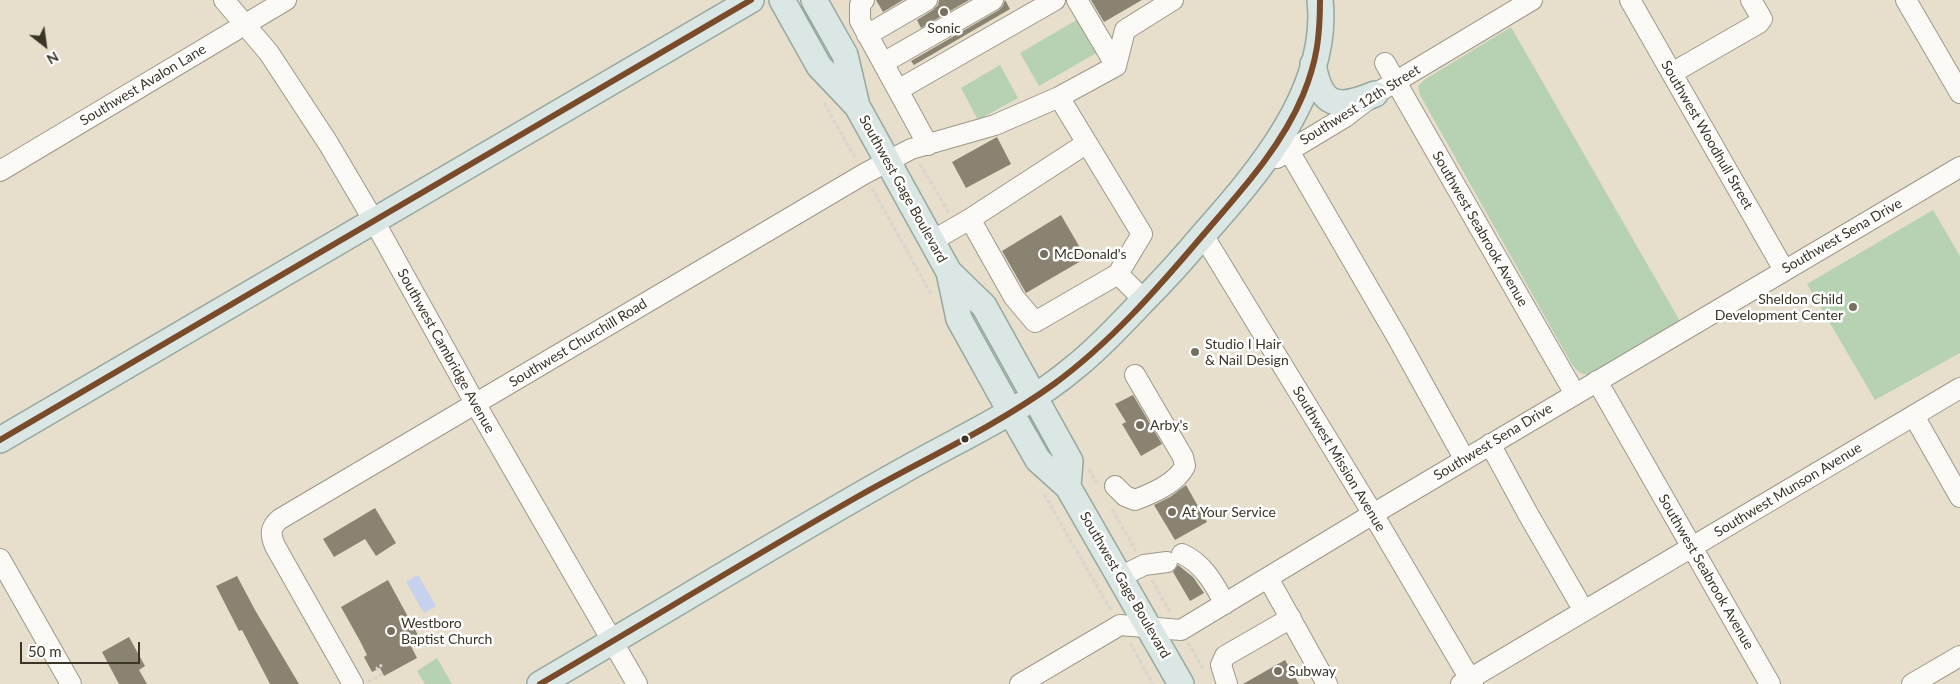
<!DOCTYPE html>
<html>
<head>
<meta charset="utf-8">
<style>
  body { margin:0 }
  #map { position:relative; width:1960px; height:684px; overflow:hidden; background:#e7decb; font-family:Lato,sans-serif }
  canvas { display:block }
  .north { position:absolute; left:20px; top:20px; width:50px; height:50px; -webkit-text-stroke:4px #fff; paint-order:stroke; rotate:150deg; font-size:14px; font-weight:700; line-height:20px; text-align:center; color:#3b3527 }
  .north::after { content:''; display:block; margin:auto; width:18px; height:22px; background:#3b3527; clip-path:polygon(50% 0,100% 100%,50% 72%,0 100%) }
  .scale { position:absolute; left:20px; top:642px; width:120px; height:22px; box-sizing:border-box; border:2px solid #3b3527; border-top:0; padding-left:6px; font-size:15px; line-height:18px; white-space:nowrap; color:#3b3527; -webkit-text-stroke:4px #fff; paint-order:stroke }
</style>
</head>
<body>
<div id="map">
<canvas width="1960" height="684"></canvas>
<div class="north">N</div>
<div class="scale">50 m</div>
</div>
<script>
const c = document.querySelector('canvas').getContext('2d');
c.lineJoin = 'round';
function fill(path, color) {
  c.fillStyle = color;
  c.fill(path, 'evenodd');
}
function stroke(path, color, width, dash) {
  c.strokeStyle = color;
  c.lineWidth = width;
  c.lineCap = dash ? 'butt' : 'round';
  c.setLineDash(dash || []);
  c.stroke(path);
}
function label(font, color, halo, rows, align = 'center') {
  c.font = font + ' Lato,sans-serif';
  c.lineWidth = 5;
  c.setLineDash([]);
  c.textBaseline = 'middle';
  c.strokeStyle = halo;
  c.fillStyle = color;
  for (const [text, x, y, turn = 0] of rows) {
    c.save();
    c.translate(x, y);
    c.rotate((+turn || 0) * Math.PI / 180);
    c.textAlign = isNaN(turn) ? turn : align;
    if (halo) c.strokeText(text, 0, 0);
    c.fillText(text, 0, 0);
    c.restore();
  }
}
const green = new Path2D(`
  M1080 18 1098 52 1039 86 1020 53Z
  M1511 27 1681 323 1591 375C1580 375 1576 370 1570 361L1420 95 1418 86 1424 80Z
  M1000 65 1018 98 978 120 961 88Z
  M1933 210 1960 256V353L1875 400 1807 284Z
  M437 658 452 684H425L417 671Z`);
const water = new Path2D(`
  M418 575 436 606 424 613 406 582Z`);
const building = new Path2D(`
  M876 0H903L883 12Z
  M939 0H969L921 28 917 20 933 10 938 5Z
  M1005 0 1010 9 914 65 911 61 999 10 1003 6Z
  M1091 0H1142L1104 22Z
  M997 137 1011 164 966 188 952 162Z
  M1061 215 1086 258 1026 293 1002 251Z
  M1133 395 1162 444 1141 456 1122 424 1126 422 1115 404Z
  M1186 485 1207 522 1175 540 1154 505 1170 497Z
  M375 508 396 543 376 556 365 539 334 557 323 539Z
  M1178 565 1193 577 1204 593 1190 601 1173 572Z
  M237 576 255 610 299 684H270L242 630 239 631 216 586Z
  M388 580 419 637 409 642 417 658 384 676 380 668 372 672 364 657 367 655 360 641 341 607Z
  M129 637 145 666 139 670 147 684H119L102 652Z
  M1285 660 1299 684H1243Z`);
const path = new Path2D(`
  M824 103 857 161
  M920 164 949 213
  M872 188 932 296
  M1089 469 1097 484
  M1044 494 1112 612
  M1112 509 1136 551
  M1152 580 1170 612
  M1130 643 1153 684
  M1188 643 1204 670
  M368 682 381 675 377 668 382 665`);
const minor = new Path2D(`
  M224 0 269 53 328 143 374 221 475 403 637 684
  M864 0 860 5V21L928 145
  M1077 0 1116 66
  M1630 0 1784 270
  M1906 0 1960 93
  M867 35 927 0
  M883 63 993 0
  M1385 63 1575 394
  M1672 73 1759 23 1762 19 1751 0
  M898 90 1055 0
  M1289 151 1397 337 1465 460
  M1277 158 1345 117 1375 94 1532 0
  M0 171 286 0
  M970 219 1014 297 1035 322 1118 274 1142 234 1059 97 1116 66 1125 30 1173 0
  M1203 235 1373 514 1473 684
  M932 241 970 219 1087 143
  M1118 274 1144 300
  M1597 381 1770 684
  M1914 416 1960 497
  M1490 444 1528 514 1584 611
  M1115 486 1125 496 1135 500C1153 493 1177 483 1185 466L1183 457 1135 375
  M1182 554C1203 563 1215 585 1225 604
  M0 559 71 684
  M1120 577 1144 565 1167 562
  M1268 578 1327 684
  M353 684 275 546C270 534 270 527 280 519L864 174 911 149 995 125 1059 97
  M1020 684 1120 625 1181 630 1373 514 1960 167
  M1227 684 1221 665 1225 656 1291 618
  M1461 684 1960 388
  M1912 684 1960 656`);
const major = new Path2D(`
  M782 0 819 66 857 106 949 272 984 306 1070 461 1068 487
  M814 0 845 55 857 106
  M1313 64C1321 107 1337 110 1375 94
  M949 272 959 319 1010 411 1038 460 1068 487 1181 684
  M0 440 751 0
  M540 684C660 614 778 541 899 473 958 439 1023 411 1075 367 1099 348 1120 325 1141 303 1163 281 1183 259 1203 235 1258 173 1330 90 1320 0`);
const bus1 = new Path2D(`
  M0 440 751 0
  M540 684C646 622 750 558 857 497 922 460 993 428 1054 384 1110 343 1158 288 1203 235 1240 192 1281 148 1303 95 1317 61 1320 36 1320 0`);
const markers = [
  [944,12,5,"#777060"],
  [1044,254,5,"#777060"],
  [1853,307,5,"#777060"],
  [1195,352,5,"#777060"],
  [1140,425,5,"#777060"],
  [965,439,4.5,"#3b3527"],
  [1172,512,5,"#777060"],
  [391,631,5,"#777060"],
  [1278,671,5,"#777060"]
];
const poiNames = [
  ["Sonic",944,28,"center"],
  ["McDonald's",1054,254],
  ["Sheldon Child",1843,299,"right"],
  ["Development Center",1843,315,"right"],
  ["Studio I Hair",1205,344],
  ["& Nail Design",1205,360],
  ["Arby's",1150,425],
  ["At Your Service",1182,512],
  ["Westboro",401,623],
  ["Baptist Church",401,639],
  ["Subway",1288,671]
];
const streetNames = [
  ["Southwest Avalon Lane",143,85,-31],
  ["Southwest 12th Street",1360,105,-32],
  ["Southwest Woodhull Street",1707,135,60],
  ["Southwest Gage Boulevard",903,189,61],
  ["Southwest Seabrook Avenue",1480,229,60],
  ["Southwest Sena Drive",1842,236,-30],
  ["Southwest Churchill Road",578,343,-31],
  ["Southwest Cambridge Avenue",446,351,61],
  ["Southwest Sena Drive",1493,442,-31],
  ["Southwest Mission Avenue",1339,459,59],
  ["Southwest Munson Avenue",1788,490,-31],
  ["Southwest Seabrook Avenue",1706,572,60],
  ["Southwest Gage Boulevard",1125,585,60]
];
fill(green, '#b6d2b2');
fill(water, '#c5d1ed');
fill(building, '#8b8371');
stroke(minor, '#9e9889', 22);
stroke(major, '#96a9a0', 28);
stroke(path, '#d8d5cf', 3, [4, 2.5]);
stroke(minor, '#fbfaf7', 20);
stroke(major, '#dbe7e4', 25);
stroke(bus1, '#7a4b2a', 6);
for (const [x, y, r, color] of markers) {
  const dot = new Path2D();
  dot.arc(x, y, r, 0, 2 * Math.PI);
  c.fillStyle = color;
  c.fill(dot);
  stroke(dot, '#fff', 2);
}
label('14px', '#3b3527', '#fff', poiNames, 'left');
label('14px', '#3b3527', '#fff', streetNames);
</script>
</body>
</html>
